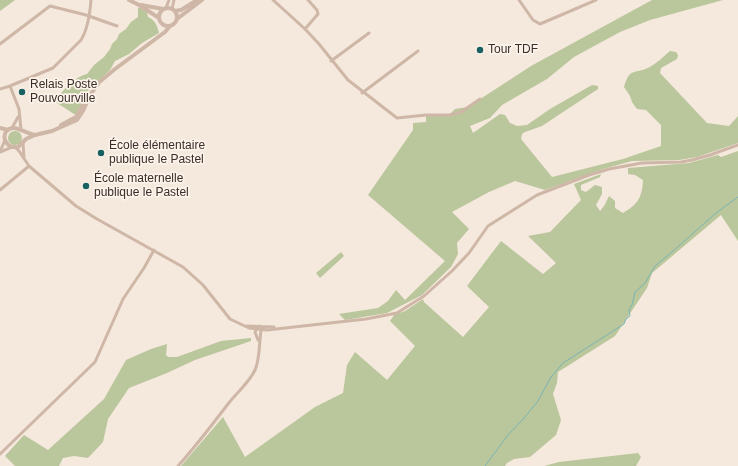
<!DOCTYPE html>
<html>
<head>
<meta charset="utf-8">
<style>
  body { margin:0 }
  canvas { display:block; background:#f5e8dd }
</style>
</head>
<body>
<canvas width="738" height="466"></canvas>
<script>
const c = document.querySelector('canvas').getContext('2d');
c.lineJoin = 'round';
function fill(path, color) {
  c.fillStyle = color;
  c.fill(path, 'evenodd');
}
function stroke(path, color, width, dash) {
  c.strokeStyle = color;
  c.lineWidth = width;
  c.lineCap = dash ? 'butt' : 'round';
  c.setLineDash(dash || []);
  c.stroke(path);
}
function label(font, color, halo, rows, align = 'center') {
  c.font = font + ' Arial,sans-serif';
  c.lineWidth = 3.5;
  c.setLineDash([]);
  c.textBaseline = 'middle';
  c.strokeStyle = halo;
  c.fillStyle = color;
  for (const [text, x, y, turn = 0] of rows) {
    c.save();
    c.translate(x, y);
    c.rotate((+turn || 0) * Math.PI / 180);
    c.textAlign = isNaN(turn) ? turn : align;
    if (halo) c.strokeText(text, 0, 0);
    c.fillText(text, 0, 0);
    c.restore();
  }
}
const green = new Path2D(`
  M0 0H15L0 11Z
  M652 0H723L650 20 620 32 574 57 547 79 502 105 490 118 470 126 473 133 500 114 505 115 510 123 517 126 527 125 550 109 592 85 598 86V89L566 110 542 126 525 132 522 134 521 139 552 177 623 159 661 146V125L646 110 637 109 632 102 630 96 624 87C630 66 635 75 650 67 657 63 664 56 670 51L676 52 678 55 677 59 661 68 660 73 707 123 729 126 738 116V143L697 157 679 160 632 161 603 169 545 190 515 181 489 192 452 212 469 229 457 243 458 254 451 267 422 295 387 313 345 320 339 314 378 308 388 301 396 290 405 300 445 261 368 195 413 130V123L426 122V115L450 114 455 109 468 107 531 66Z
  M138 8H141L147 12 148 17C155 20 157 25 159 33L142 43 129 54 115 61 110 70 88 91 76 114H74L54 101C63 91 74 77 87 74L94 65 104 57 110 49 112 44 117 39 119 34 126 29 131 22 138 17Z
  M8 138a7 7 0 1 1 14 0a7 7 0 1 1-14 0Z
  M738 151V241L721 215 652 273 647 288 615 336 558 372 557 383 553 394 561 420 556 435 530 457 514 459 507 463 505 466H181L223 417 245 457 315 407 343 393 347 365 355 352 387 380 415 346 390 321 394 315 405 311 423 299 424 302 463 337 489 307 467 286 501 241 543 274 556 263 528 236 550 232 581 200 574 184 601 174 600 177 581 185V190L586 192 595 185 602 187V194L596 205 600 211 604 206 609 196 615 201V208L623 213C638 204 642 198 643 180L635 175 628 174V168L689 163 718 155 721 157Z
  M341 252 344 256 320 278 316 273Z
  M251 338V341L195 360 167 373 129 388 108 419 103 442 88 458 74 456 63 458 59 466H15L5 456 24 435 48 450 104 399 126 360 151 349 167 344 166 355 168 357H177L221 341Z
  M638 453 641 457 636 466H544L559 462Z`);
const stream = new Path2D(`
  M485 466 508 435 524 418 538 401 551 377 563 363 624 324 626 319 630 316 629 310 632 305 635 292 645 283 655 266 672 252 716 213 738 197`);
const minor = new Path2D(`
  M273 0 305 29 319 44 348 80 397 118 426 115H450L461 112 480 99
  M519 0 533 20 540 24 596 0
  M166 8 169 0
  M172 9 174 0
  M305 29 318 14 317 10 308 0
  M0 44 50 6 86 15 117 26
  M331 61 369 33
  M0 89 10 86
  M362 93 418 51
  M12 128 18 117
  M21 130 19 109 10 86 53 68 81 40C88 29 90 13 91 0
  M23 143 24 157
  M15 147 19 151 29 166 76 206 97 219 183 267 203 285 230 319 249 328 267 330 366 319 397 313 424 296 452 271 469 253 488 226 537 195 589 175 609 169 642 163 681 162 692 160 710 155 738 145
  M0 152 5 140
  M0 152 12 147
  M0 190 29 166
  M247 326 274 327
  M257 329 255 332 258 340
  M0 454 95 362 123 299 144 268 154 250
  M178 466C196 446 212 425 228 404 237 392 249 383 255 370 260 359 259 343 261 331L260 326`);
const tertiary = new Path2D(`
  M129 0 139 5 159 18
  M141 5 163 9
  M159 17a9 9 0 1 1 18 0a9 9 0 1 1-18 0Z
  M175 11 181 10 197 0
  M177 19 202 0
  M97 84 115 69 165 32 170 26
  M61 125 76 117 84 103
  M0 128 8 130
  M35 135C28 134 17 127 13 128 0 129 2 149 18 147L26 139 35 135 52 131 77 120 83 111 90 95 98 84`);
const markers = [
  [480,50,4,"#196061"],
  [22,92,4,"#196061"],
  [101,153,4,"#196061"],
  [86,186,4,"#196061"]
];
const poiNames = [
  ["Tour TDF",488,50],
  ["Relais Poste",30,85],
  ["Pouvourville",30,99],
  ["École élémentaire",109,146],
  ["publique le Pastel",109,160],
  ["École maternelle",94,179],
  ["publique le Pastel",94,193]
];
fill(green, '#bac69b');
stroke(stream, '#79b5b4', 1);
stroke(minor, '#cfb7a7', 3);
stroke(tertiary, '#cfb7a7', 4);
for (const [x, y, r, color] of markers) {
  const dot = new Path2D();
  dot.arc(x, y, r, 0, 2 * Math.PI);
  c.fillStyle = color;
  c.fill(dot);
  stroke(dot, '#fcf3ea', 1.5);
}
label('12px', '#3b2d28', '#fcf3ea', poiNames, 'left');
</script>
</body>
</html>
